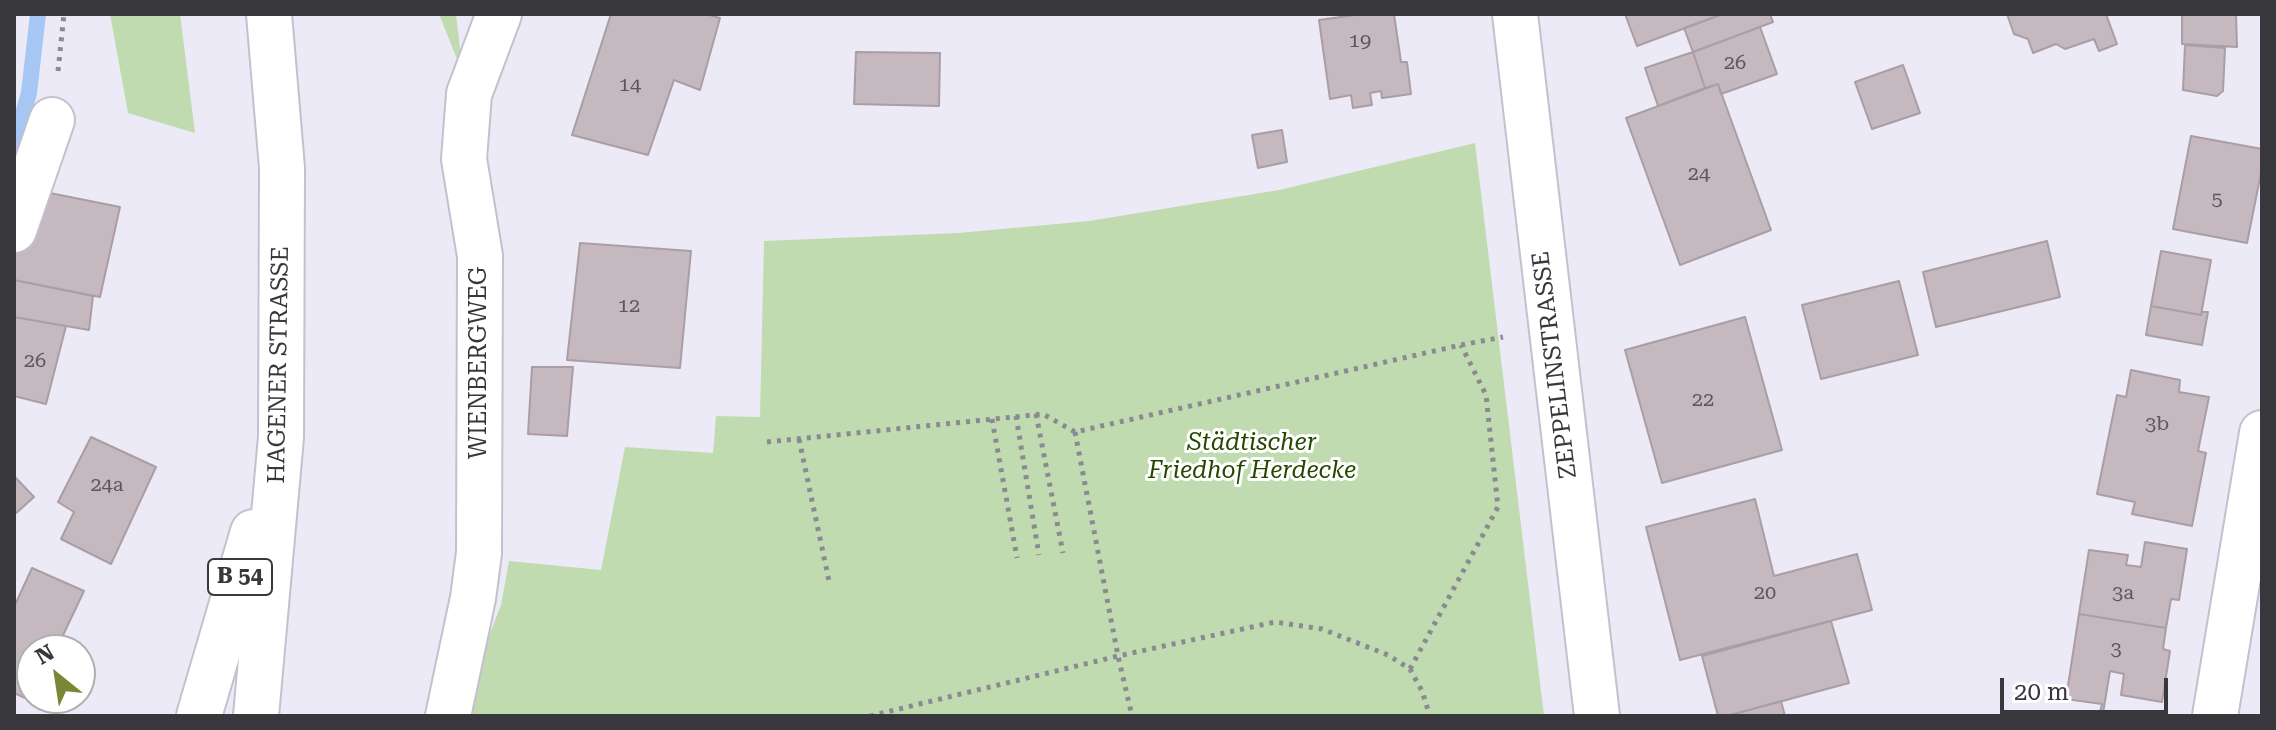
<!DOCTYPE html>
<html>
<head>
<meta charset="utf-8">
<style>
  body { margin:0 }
  #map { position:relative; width:2276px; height:730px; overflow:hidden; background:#eceaf7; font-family:"Roboto Serif",serif }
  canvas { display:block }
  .frame { position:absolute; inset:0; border:16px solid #38373c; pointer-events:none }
  .north { position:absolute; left:16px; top:634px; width:80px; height:80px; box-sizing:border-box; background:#fff; border:2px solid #afafb1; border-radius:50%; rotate:330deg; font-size:22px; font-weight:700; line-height:32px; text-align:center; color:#38373c }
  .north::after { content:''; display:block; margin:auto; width:28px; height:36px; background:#798736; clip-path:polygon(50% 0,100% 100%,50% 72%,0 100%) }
  .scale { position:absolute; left:2000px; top:678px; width:168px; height:36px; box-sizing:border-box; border:4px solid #38373c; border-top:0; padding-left:10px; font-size:24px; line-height:28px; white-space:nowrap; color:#38373c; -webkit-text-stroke:6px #fff; paint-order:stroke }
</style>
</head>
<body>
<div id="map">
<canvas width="2276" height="730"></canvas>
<div class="frame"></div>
<div class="north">N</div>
<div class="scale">20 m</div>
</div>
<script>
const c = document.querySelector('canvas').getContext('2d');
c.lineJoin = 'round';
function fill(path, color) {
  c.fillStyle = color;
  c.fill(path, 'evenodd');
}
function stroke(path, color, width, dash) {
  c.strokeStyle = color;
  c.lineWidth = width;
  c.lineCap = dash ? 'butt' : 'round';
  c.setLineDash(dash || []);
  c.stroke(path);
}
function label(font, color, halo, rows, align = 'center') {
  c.font = font + ' "Roboto Serif",serif';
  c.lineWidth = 6;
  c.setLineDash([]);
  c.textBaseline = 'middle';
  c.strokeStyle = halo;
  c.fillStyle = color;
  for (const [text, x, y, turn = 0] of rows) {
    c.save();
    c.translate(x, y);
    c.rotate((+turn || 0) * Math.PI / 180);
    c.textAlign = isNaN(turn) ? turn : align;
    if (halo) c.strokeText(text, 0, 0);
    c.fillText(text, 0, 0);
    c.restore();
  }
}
const green = new Path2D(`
  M110 14H180L195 133 128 113Z
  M439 14H456L463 74Z
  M1475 143 1544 716H466L473 677 501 605 509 561 601 570 625 447 713 453 716 416 760 417 764 241 958 233 1089 221 1279 190Z`);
const stream = new Path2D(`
  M14 146 29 93 38 14`);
const building = new Path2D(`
  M611 14H706L720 18 700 90 674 80 648 155 572 135Z
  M1362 14H1394L1401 62H1407L1411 94 1382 98 1381 91 1370 93 1372 105 1353 108 1351 95 1330 99 1319 20Z
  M1625 14H1723L1637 46Z
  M1723 14H1770L1773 22 1693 52 1684 28Z
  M2007 14H2106L2117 44 2099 51 2094 39 2065 49 2056 44 2033 53 2028 39 2014 34Z
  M2182 14H2236L2237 47 2182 44Z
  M1760 27 1777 74 1721 94 1718 84 1705 88 1693 52Z
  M2185 45 2225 48 2223 91 2217 96 2183 90Z
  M856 52 940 53 939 106 854 104Z
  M1693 52 1705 88 1658 106 1645 68Z
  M1903 65 1920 113 1872 129 1855 82Z
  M1718 84 1771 230 1680 265 1626 118Z
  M1282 130 1287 162 1258 168 1252 135Z
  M2191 136 2262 149V168L2247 243 2173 229Z
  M35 190 120 207 100 297 14 280V254Z
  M2047 241 2060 297 1936 327 1923 272Z
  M580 243 691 251 680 368 567 360Z
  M2161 251 2211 260 2201 315 2151 306Z
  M14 280 93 296 89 330 14 317Z
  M1899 281 1918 355 1821 379 1802 305Z
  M2151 306 2201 315 2202 312H2208L2202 345 2146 335Z
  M14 317 66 326 46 404 14 396Z
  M1745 317 1782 450 1662 483 1625 350Z
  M532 367H573L567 436 528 434Z
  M2131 370 2180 380 2179 392 2209 397 2198 451 2206 453 2192 526 2132 514 2135 502 2097 494 2117 395 2126 397Z
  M91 437 156 467 111 564 61 539 74 512 58 502Z
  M14 476 34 497 14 515Z
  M1755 499 1774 576 1857 554 1872 610 1680 660 1646 527Z
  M2145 542 2187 549 2179 600 2171 599 2166 628 2079 614 2089 550 2128 555 2126 565 2141 567Z
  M32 568 84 591 56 650H32V701L14 693V607Z
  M2079 614 2166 628 2163 649 2170 651 2162 702 2121 695 2124 674 2110 671 2103 713 2100 712 2102 704 2066 699Z
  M1831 621 1849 683 1727 716H1718L1702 656Z
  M1781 701 1785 716H1727Z`);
const path = new Path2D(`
  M58 71 64 14
  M1036 414 1063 553
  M1016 416 1039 555
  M992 419 1017 558
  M1075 432 1118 656 1132 716
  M799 439 829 581
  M767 442 1043 414 1075 432 1461 345 1503 337
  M1410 669 1498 507 1486 395 1461 345
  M870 716 1118 656 1275 622 1322 629 1388 655 1410 669 1422 691 1430 716`);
const minor = new Path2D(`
  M1515 14 1597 716
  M14 230 52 120
  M448 716 473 598 479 553 480 256 464 159 469 94 499 14
  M2215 716 2262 433`);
const major = new Path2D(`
  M199 716 253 532
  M256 716 281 437 282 168 269 14`);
const numberNames = [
  ["19",1360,41],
  ["26",1735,63],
  ["14",630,85],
  ["24",1699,174],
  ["5",2217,199],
  ["12",629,306],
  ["26",35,361],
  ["22",1703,400],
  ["3b",2157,424],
  ["24a",107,485],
  ["20",1765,593],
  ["3a",2123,593],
  ["3",2116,649]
];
const shields = [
  [240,577,64]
];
const shieldNames = [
  ["B 54",240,577]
];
const streetNames = [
  ["WIENBERGWEG",479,363,-90],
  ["HAGENER STRASSE",279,365,-89],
  ["ZEPPELINSTRASSE",1555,365,-97]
];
const parkNames = [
  ["Städtischer",1252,443],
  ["Friedhof Herdecke",1252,471]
];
fill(green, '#c1dbb1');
stroke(stream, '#a6c6f4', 16);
fill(building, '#c6b8bf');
stroke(building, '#aa9da3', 2);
stroke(minor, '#c3c1ce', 48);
stroke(major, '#c3c1ce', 48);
stroke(path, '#8b8a92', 5, [4, 6]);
stroke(minor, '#fff', 44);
stroke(major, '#fff', 44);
label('20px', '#5c575d', null, numberNames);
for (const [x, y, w] of shields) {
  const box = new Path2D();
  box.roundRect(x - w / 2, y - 18, w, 36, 6);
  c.fillStyle = '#fff';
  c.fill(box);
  stroke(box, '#38373c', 2);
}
label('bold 22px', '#38373c', null, shieldNames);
label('24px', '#38373c', '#fff', streetNames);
label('italic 24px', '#254800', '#fff', parkNames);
</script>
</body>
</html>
